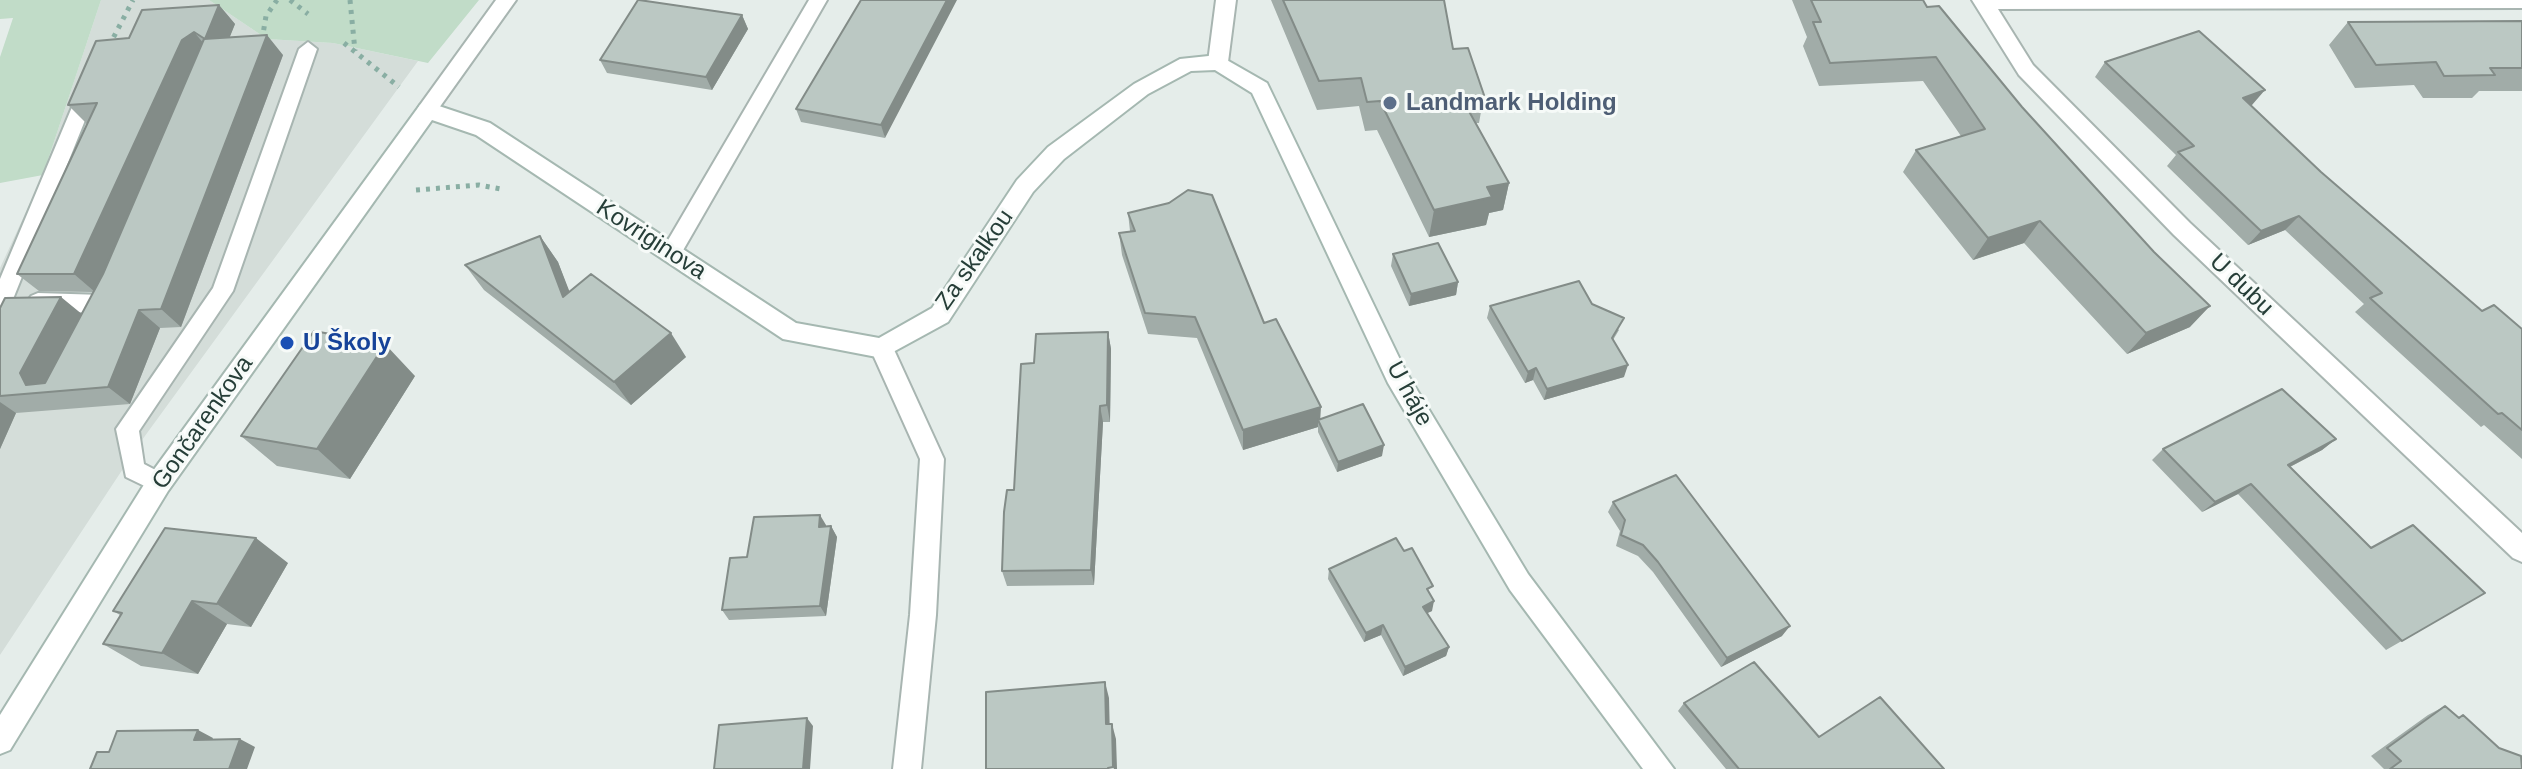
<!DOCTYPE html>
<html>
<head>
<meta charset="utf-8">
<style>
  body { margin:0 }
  canvas { display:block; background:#e5edea }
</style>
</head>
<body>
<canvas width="2522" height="769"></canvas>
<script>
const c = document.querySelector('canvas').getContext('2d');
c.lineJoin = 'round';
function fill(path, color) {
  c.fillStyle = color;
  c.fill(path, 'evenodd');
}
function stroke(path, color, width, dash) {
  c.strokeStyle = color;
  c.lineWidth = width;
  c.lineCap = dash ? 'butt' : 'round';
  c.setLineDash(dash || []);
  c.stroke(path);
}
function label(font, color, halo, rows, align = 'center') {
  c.font = font + ' Helvetica,sans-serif';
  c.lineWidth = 6;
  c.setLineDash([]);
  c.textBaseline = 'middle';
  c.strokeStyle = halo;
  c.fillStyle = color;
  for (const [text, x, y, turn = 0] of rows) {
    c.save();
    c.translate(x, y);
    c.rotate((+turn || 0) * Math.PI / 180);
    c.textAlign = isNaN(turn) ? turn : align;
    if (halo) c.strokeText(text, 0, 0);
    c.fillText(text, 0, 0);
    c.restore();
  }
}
const built = new Path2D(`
  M101 0H209L267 39 333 43 418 61 142 440 0 655V268L43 175Z`);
const green = new Path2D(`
  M0 0H101L43 175 0 183V57L13 18 0 19Z
  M209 0H479L428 63 333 43 267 39Z`);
const path = new Path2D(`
  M290 0 308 14
  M350 0 355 51
  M262 40 266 16 277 0
  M344 43 399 87
  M109 46 133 0
  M416 190 479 185 501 189`);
const lane = new Path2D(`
  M809 0H827L678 259H664L661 253 664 247Z
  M308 42 317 49 233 291 139 431 144 464 167 476 171 483 167 490 159 493 126 477 116 429 213 288 299 49Z
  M89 81 98 88 11 304 7 310 0 313V279L80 88Z
  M38 293 103 295 110 298 114 304 110 310 103 313 38 311 31 308 27 302 31 296Z`);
const street = new Path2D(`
  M496 0H516L434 115H420L417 110 420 105Z
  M1216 0H1236L1228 62 1218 69 1208 62Z
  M1972 0H2522V8L1998 9 2033 65 2190 223 2522 533V562L2513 558 2174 235 2019 75Z
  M882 338 890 341 944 459 936 615 921 769H893L910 615 920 459 870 348 874 341Z`);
const secondary = new Path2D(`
  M1218 55 1267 83 1405 370 1528 574 1674 769H1643L1510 590 1388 383 1252 93 1215 70 1191 71 1148 94 1064 159 1033 192 948 322 882 358 783 339 476 135 432 120 168 491 10 750 0 754V715L150 475 420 105 427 102 490 123 796 323 879 338 932 308 1017 180 1048 147 1134 84 1180 59Z`);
const wall = new Path2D(`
  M861 0 885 138 801 122 796 109Z
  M1271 0H1444L1453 49 1484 95 1479 123H1476L1509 183 1503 210 1489 213 1486 225 1429 237 1377 130 1365 131 1359 106 1317 110Z
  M1792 0H1923L1927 7 2190 327 2127 354 2024 243 1973 260 1903 172 1916 150 1961 136 1923 81 1819 86 1803 46 1807 37Z
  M219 5 235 24 229 38 283 55 181 327 160 328 130 404 16 413 0 449V308L82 314 93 292 39 291 17 274 87 124 68 105Z
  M742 15 748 29 712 90 607 73 600 60Z
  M2522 21V91H2479L2472 98H2423L2414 85 2355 88 2329 45 2348 22Z
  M2105 62 2252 105 2251 106 2321 172 2482 311 2522 329V459L2484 425 2481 427 2355 312 2364 304 2285 230 2248 245 2167 166 2176 155 2095 77Z
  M1128 213 1264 323 1320 420 1382 456 1337 472 1318 432V427L1243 450 1197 338 1148 334 1122 255 1119 233 1130 231Z
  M540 236 558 262 569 292 686 357 631 405 484 290 465 265Z
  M1393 254 1458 282 1456 295 1409 306 1391 266Z
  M1592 304 1619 330 1613 340 1624 377 1544 400 1533 380 1525 383 1487 318 1490 306Z
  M1108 332 1111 349 1110 422H1103L1094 585 1007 586 1002 571 1034 363Z
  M415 376 350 479 277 466 241 436Z
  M2336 439 2322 450 2290 467 2371 548 2485 593 2386 650 2238 494 2202 512 2152 460 2163 449Z
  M1613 502 1782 636 1721 667 1653 572 1638 556 1616 546 1620 531 1608 512Z
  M826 525V527L831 526 837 537 826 616 729 620 722 610 747 557Z
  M288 563 251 627 227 624 198 674 141 666 103 644 120 615 113 611Z
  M1329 569 1431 595 1432 611 1427 613 1449 647 1446 656 1403 676 1381 635 1364 642 1328 579Z
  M1684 703 1819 737 1944 769H1726L1678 711Z
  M2445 706 2458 717 2463 715 2522 769H2384L2371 756 2428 715Z`);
const shadedWall = new Path2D(`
  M947 0H957L885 138 881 125Z
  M219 5 235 24 221 59 205 39Z
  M742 15 748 29 712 90 706 77Z
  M194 32 210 51 95 292 74 274 182 40Z
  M267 35 283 55 181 327 161 309Z
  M2265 90 2252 105 2231 113 2243 98Z
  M1509 183 1503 210 1489 213 1486 225 1429 237 1434 210 1487 187Z
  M2299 216 2285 230 2248 245 2261 231Z
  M2040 221 2024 243 1973 260 1988 238Z
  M540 236 558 262 581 321 563 297Z
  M1458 282 1456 295 1409 306 1411 294Z
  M61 297 83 315 43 391 26 385 20 373Z
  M2210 306 2190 327 2127 354 2146 333Z
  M139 310 160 328 130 404 108 387Z
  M1108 332 1111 349 1110 422 1107 405Z
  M671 333 686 357 631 405 614 382Z
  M385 344 415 376 350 479 317 449Z
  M1628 365 1624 377 1544 400 1547 389Z
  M1536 368 1533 380 1525 383 1528 372Z
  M0 402 16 413 0 449Z
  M1100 406 1103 422 1094 585 1091 570Z
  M1321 407 1320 423 1318 420V427L1243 450V430Z
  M2336 439 2322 450 2274 475 2288 465Z
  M1384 445 1382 456 1337 472 1338 462Z
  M2251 484 2238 494 2202 512 2215 502Z
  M820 515 826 525 825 537 819 527Z
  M831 526 837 537 826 616 820 606Z
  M256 538 288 563 251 627 217 604Z
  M192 601 227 624 198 674 162 653Z
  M1434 601 1432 611 1421 616 1423 607Z
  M1383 625 1381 635 1364 642 1366 633Z
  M1790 626 1782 636 1721 667 1727 658Z
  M1449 647 1446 656 1403 676 1405 667Z
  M1105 682 1109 698 1110 739 1106 724Z
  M807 718 813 726 810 769H803Z
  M1112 724 1116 739 1117 769H1114L1113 767Z
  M198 730 213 738 209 748 194 740Z
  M240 739 255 747 247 769H229Z`);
const building = new Path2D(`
  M638 0H639L742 15 706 77 600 60Z
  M861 0H947L881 125 796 109Z
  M1283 0H1444L1453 49 1468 48 1484 95 1461 97 1509 183 1487 187 1492 197 1434 210 1380 101 1367 102 1361 78 1319 81Z
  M1811 0H1923L1927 7 1939 6 2022 107 2154 252 2210 306 2146 333 2040 221 1988 238 1916 150 1985 129 1936 57 1830 63 1813 22H1821Z
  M219 5 205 39 194 32 182 40 74 274H17L97 103 68 105 96 41 129 38 142 10Z
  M2522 21V68H2490L2495 75 2444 76 2436 62 2376 65 2348 22Z
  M2199 31 2265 90 2243 98 2321 172 2482 311 2494 305 2522 329V430L2502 413 2498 414 2370 298 2382 293 2299 216 2261 231 2178 152 2194 146 2105 62Z
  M267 35 161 309 139 310 108 387 0 396V308L5 298 61 297 20 373 26 385 45 383 103 274 204 39Z
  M1188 190 1212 195 1264 323 1276 319 1321 407 1243 430 1195 317 1145 313 1119 233 1135 231 1128 213 1169 203Z
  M540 236 563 297 591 274 671 333 614 382 465 265Z
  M1438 243 1458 282 1411 294 1393 254Z
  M1579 281 1592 304 1624 318 1612 338 1628 365 1547 389 1536 368 1528 372 1490 306Z
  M314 331 385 344 317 449 241 436Z
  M1108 332 1107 405 1100 406 1091 570 1002 571 1004 512 1007 490H1014L1021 364 1034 363 1036 334Z
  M2282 389 2336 439 2288 465 2371 548 2413 525 2485 593 2402 641 2251 484 2215 502 2163 449Z
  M1363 404 1384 445 1338 462 1318 420Z
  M1676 475 1790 626 1727 658 1658 562 1643 545 1621 535 1625 520 1613 502Z
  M820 515 819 527 831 526 820 606 722 610 730 558 747 557 754 517Z
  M165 528 256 538 217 604 192 601 162 653 103 644 122 613 113 611Z
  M1396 538 1404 551 1412 548 1433 586 1427 589 1434 601 1423 607 1449 647 1405 667 1383 625 1366 633 1329 569Z
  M1754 662 1819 737 1880 697 1944 769H1739L1684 703Z
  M1105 682 1106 724H1112L1113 767 1108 768V769H986V692Z
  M2445 706 2459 718 2463 715 2499 748 2521 756 2522 769H2390L2401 761 2387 748Z
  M807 718 803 769H714L719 725Z
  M198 730 194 740 240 739 229 769H90L97 752H109L117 731Z`);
const markers = [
  [1390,103,8,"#5c6f8a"],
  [287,343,8,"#1a4fb4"]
];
const serviceNames = [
  ["Landmark Holding",1406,103]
];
const streetNames = [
  ["Kovriginova",651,240,33],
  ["Za skalkou",975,260,-55],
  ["U dubu",2241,285,44],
  ["U háje",1409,394,61],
  ["Gončarenkova",203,423,-55]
];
const transitNames = [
  ["U Školy",303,343]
];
fill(built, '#d4ddd9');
fill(green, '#c1dcc8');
stroke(lane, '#a8b5b1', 4);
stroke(street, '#a8b5b1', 4);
stroke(secondary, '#a5b8b1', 4);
stroke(path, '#89aea3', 5, [4, 6]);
fill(lane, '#fff');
fill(street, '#fff');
fill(secondary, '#fff');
fill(wall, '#a1aca8');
fill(shadedWall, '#838c88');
fill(building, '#bbc8c3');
stroke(building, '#838c88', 2);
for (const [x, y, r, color] of markers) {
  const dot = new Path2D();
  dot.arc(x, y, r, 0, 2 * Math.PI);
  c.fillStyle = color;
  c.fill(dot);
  stroke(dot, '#f6faf8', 3);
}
label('bold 24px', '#4e5e75', '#f6faf8', serviceNames, 'left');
label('24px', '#263e38', '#f6faf8', streetNames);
label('bold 24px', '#164399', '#f6faf8', transitNames, 'left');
</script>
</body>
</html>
